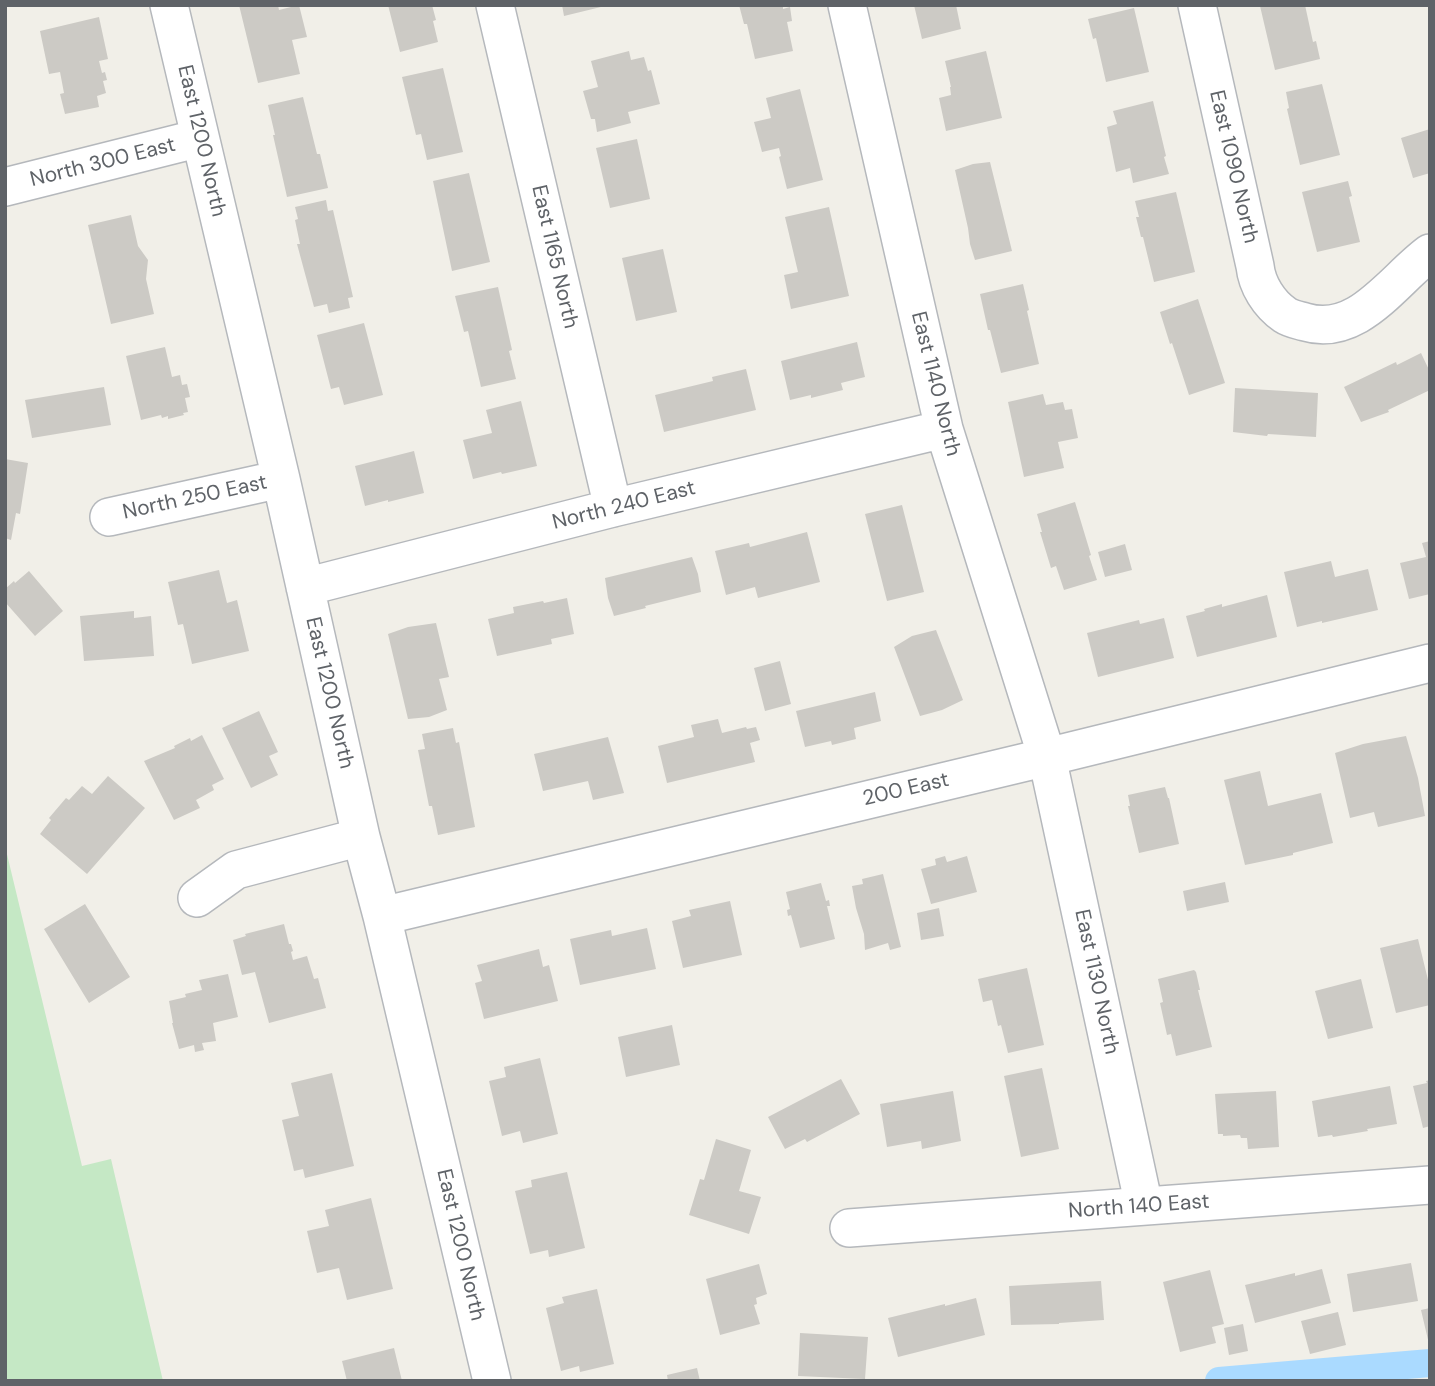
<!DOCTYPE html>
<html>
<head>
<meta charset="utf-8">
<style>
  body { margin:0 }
  #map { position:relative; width:1435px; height:1386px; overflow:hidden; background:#f1efe8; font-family:"DM Sans",sans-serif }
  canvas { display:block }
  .frame { position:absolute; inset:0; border:7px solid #5f6368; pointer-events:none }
</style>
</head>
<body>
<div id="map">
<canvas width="1435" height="1386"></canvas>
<div class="frame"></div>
</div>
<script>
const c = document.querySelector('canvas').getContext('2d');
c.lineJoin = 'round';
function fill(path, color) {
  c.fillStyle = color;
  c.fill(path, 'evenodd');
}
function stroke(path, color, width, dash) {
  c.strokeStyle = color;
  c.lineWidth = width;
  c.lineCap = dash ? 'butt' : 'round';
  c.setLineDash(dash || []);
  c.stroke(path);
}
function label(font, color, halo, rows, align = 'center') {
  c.font = font + ' "DM Sans",sans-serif';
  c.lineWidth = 5;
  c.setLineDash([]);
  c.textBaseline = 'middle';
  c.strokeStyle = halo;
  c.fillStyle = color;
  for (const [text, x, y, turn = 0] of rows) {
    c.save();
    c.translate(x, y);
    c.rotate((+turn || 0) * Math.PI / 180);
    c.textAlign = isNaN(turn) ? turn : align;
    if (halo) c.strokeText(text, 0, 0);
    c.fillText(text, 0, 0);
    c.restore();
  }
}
const green = new Path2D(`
  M5 846 82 1166 111 1159 163 1381H5Z`);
const canal = new Path2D(`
  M1219 1381 1430 1363`);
const building = new Path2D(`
  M239 5H278L279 10 299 5 307 37 292 40 300 74 258 83Z
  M388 5H432L436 20 433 21 438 42 400 52Z
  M562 5H605V6L564 16Z
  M739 5H783V9L790 7 792 21 787 22 793 51 755 59 747 24H744Z
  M914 5H956L961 29 922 39Z
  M1305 5 1313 42 1316 41 1320 59 1275 70 1260 6Z
  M1134 8 1149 72 1106 82 1096 38 1093 39 1088 19Z
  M99 17 108 59 99 61 102 73 105 72 107 80 103 81 106 93 97 96 99 107 65 114 60 94 64 93 60 72 49 74 40 31Z
  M629 51 631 60 644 57 648 71 651 70 660 104 628 112 631 123 597 132 595 119H591L583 91 598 87 591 61Z
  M986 51 1002 118 946 131 939 98 951 95 950 87H951L945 61Z
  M443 68 463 152 427 160 421 134 416 135 402 77Z
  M1322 84 1340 155 1300 165 1287 109 1289 108 1286 92Z
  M800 89 823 180 787 189 779 157 781 156 779 148 762 152 754 122 771 118 766 98Z
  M303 97 317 154H320L328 188 287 197 273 135H275L268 105Z
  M1153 101 1166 156 1164 157 1169 174 1133 183 1130 168 1116 172 1107 127 1117 124 1113 111Z
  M1430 129V173L1413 178 1401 138Z
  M637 139 650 199 610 208 596 148Z
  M990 162 1012 251 975 260 970 244 968 228 955 170 973 164Z
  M469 173 490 262 452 271 433 181Z
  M1348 181 1352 196 1349 197 1360 242 1317 252 1302 192Z
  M1176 192 1195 272 1154 282 1143 237H1141L1136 217H1139L1135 201Z
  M326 200 328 211 333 210 353 297 348 298 350 308 329 313 327 304 314 307 297 244H300L295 220 298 219 295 207Z
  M829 207 849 296 791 309 784 275 798 272 785 217Z
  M131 215 138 246 148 260 146 279 154 314 111 324 88 225Z
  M663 249 677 312 636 321 622 258Z
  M1023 284 1029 310 1027 311 1039 364 1001 373 990 330H988L980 294Z
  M498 287 512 350 509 351 516 379 481 387 468 331 464 332 455 296Z
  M1198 299 1225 383 1189 395 1172 343 1170 344 1160 312Z
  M364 323 383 395 344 405 339 387 331 389 317 335Z
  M857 342 865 377 841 383 843 390 811 398V395L790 400 781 361Z
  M165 347 172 377 180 375 182 385 187 384 190 397 185 398 188 412 183 413 184 415 168 419V416L162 418 161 415 141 420 126 356Z
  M1421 353 1430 372V390L1388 410 1389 412 1361 422 1344 387 1396 362 1397 365Z
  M746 369 756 410 664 432 655 395 713 381 712 377Z
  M104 387 111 425 32 438 25 400Z
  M1235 388 1318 393 1316 437 1268 434 1267 436 1233 432Z
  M1043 394 1046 405 1063 402 1065 410 1072 409 1078 438 1058 442 1064 468 1024 477 1008 402Z
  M521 401 537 466 502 474 501 472 473 479 463 440 492 433 486 410Z
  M414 451 424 493 388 502V500L365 506 355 466Z
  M5 459 28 463 20 514 16 513 11 540 5 538Z
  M1075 502 1091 555 1089 556 1097 580 1064 590 1056 566 1051 568 1040 532H1042L1037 514Z
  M902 505 924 592 887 601 865 514Z
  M807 532 820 582 758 598 755 587 726 595 715 551 749 543 750 547Z
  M1430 541V594L1409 599 1400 563 1426 557 1422 543Z
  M1125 544 1132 570 1105 577 1098 552Z
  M692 557 698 574 701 592 645 606 646 608 614 616 608 598 605 578Z
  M1331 561 1335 577 1368 569 1378 610 1322 623V621L1297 627 1284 572Z
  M219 570 227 603 237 600 249 651 192 664 183 624 178 625 168 582Z
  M29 571 63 611 35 636 5 602V589L14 581 15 583Z
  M1267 595 1277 637 1197 657 1186 616 1205 611 1204 609 1222 604V607Z
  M567 598 574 634 551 639 552 644 497 656 488 619 514 613 513 607 543 601 544 603Z
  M134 611V618L151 616 154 656 84 661 80 616Z
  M1164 618 1174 658 1098 677 1087 633 1139 620 1140 624Z
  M436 623 449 677 439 679 447 710 429 717 408 719 388 634 408 627Z
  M936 630 963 700 942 710 920 716 894 647 912 636Z
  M780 661 791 704 765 711 754 668Z
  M875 692 881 721 854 728 856 739 832 745 831 741 805 747 796 711Z
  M259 711 278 752 269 756 278 775 251 788 222 728Z
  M718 719 722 733 746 727 747 729 756 727 760 740 750 743 755 762 667 783 658 746 694 737 691 725Z
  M453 728 456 743 459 742 475 827 438 835 432 806H429L418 750 425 749 422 734Z
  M202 735 224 779 212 785 214 790 196 800 200 808 174 820 144 761 175 748 174 746 190 738 191 741Z
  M1406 736 1418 778 1425 816 1378 827 1374 812 1350 818 1335 753 1363 744Z
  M608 737 624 793 593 800 588 781 543 791 534 754Z
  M1260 771 1268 806 1321 793 1333 843 1293 853V855L1245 865 1224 780Z
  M108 776 145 808 87 874 40 834 51 820 49 818 66 798 69 800 82 786 92 794Z
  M1165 787 1168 798H1169L1179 844 1139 853 1128 806H1130L1128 795Z
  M945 856 947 862 967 856 977 892 931 904 921 869 936 865 935 859Z
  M883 874 901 947 890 950 888 943 865 950 864 934 856 908 852 886 863 884 862 879Z
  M1225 882 1229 902 1187 911 1183 891Z
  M821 883 826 901 829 900 830 906H827L835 939 800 948 791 915 788 916 787 910 790 909 786 892Z
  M730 901 742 955 683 968 672 921 691 916 689 910Z
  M85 904 130 977 89 1003 44 929Z
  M939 908 944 936 921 940 917 913Z
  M284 924 289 944H291L293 951 291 952 293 960 307 956 314 979 318 978 326 1008 269 1023 255 972 242 975 233 940 246 936 245 934Z
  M647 928 656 969 580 985 570 939 611 930 612 936Z
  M1418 939 1430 988V1005L1396 1013 1380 948Z
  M539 949 543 967 549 965 558 1001 484 1019 475 983 482 981 477 965Z
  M1027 968 1044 1045 1008 1053 1001 1025 998 1026 992 1000 983 1002 978 979Z
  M1194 970 1196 972 1200 990H1198L1212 1047 1176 1056 1171 1034 1167 1035 1160 1003 1163 1002 1158 979Z
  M228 974 238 1017 213 1023 216 1041 202 1043 204 1050 195 1052 194 1045 179 1049 172 1023H173L169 1001 186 997 185 994 202 990 199 980Z
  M1361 979 1373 1028 1328 1039 1315 991Z
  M672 1025 680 1065 626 1077 618 1037Z
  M540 1058 558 1134 523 1143 520 1131 502 1136 489 1081 506 1077 504 1067Z
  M1042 1068 1059 1149 1021 1157 1004 1076Z
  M332 1073 354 1166 305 1178 303 1169 294 1171 282 1120 299 1116 291 1083Z
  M841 1079 860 1114 807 1142 805 1139 785 1149 768 1117Z
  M1430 1080V1126L1423 1128 1413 1086 1427 1083 1426 1081Z
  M1390 1086 1397 1124 1367 1129 1368 1131 1333 1137 1332 1135 1318 1137 1312 1101Z
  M953 1091 961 1141 922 1149 921 1141 887 1147 880 1104Z
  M1276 1091 1279 1147 1248 1149 1247 1138H1241L1240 1135 1223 1136V1134H1218L1215 1094Z
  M716 1139 751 1150 739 1191 761 1197 749 1234 689 1215 700 1179 704 1180Z
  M567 1172 585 1248 549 1257 548 1250 530 1254 515 1191 532 1187 531 1180Z
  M371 1198 393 1289 347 1300 339 1268 317 1273 307 1231 329 1226 325 1210Z
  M1411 1263 1418 1301 1353 1312 1347 1274Z
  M759 1264 767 1294 756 1298 757 1304 754 1305 760 1324 720 1335 706 1279Z
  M1322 1269 1331 1303 1255 1323 1245 1285 1295 1273V1276Z
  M1210 1270 1224 1324 1212 1327 1216 1343 1180 1352 1163 1282Z
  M1101 1281 1104 1320 1059 1323V1324L1011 1325 1009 1286Z
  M597 1289 614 1364 580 1372 579 1366 561 1371 546 1308 564 1303 562 1297Z
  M976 1298 985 1335 898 1357 888 1318 945 1304V1306Z
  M1430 1308V1344H1429L1421 1310Z
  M1338 1312 1346 1345 1310 1354 1301 1321Z
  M1243 1324 1248 1351 1229 1355 1224 1328Z
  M800 1333 868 1337 865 1379 798 1376Z
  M394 1348 402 1381H347L342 1361Z
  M697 1368 700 1381H668L667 1375Z`);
const minor = new Path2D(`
  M169 5 281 479 361 837 382 916 492 1381
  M495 5 613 508
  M847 5 944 429 1047 757 1144 1206
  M1197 5 1255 266C1257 285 1269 304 1285 315 1291 319 1298 320 1305 322 1358 338 1393 280 1430 253
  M5 187 200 138
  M109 517 281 479
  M305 587 613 508 944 429
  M197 898 236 870 361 837
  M382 916 1047 757 1430 663
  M849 1228 1430 1185`);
const streetNames = [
  ["East 1200 North",201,141,77],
  ["North 300 East",103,163,-14],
  ["East 1090 North",1233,167,77],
  ["East 1165 North",554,257,77],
  ["East 1140 North",935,384,76],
  ["North 250 East",195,498,-12],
  ["North 240 East",624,506,-14],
  ["East 1200 North",329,693,77],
  ["200 East",906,790,-13],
  ["East 1130 North",1096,982,78],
  ["North 140 East",1139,1207,-4],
  ["East 1200 North",460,1245,77]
];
fill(green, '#c5e8c5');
stroke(canal, '#aadaff', 28);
fill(building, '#cccac5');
stroke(minor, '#b5b8bc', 40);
stroke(minor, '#fff', 37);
label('21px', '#5f6368', '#fff', streetNames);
</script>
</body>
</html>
